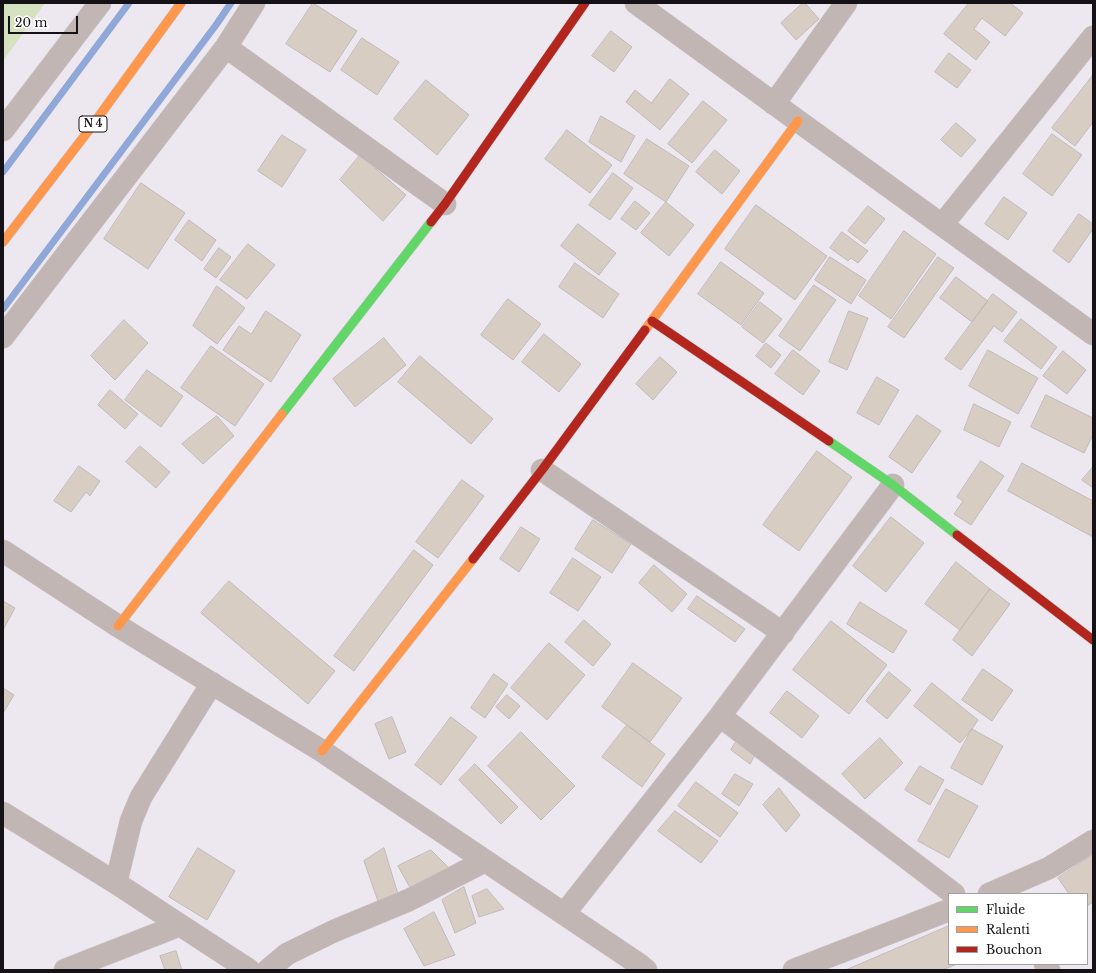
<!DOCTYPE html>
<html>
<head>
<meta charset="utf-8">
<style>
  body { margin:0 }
  #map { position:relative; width:1096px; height:973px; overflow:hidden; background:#ede8f0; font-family:"Libre Baskerville",serif }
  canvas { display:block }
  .frame { position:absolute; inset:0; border:4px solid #151217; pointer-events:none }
  .legend { position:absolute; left:948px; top:893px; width:140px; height:72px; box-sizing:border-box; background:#fff; border:1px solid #a1a0a2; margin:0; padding:5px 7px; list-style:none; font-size:12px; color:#151217 }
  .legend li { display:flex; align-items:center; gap:8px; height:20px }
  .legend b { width:20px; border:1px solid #a1a0a2 }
  .scale { position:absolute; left:8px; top:16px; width:70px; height:18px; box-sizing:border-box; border:2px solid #151217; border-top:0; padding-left:5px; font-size:12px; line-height:14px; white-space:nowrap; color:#151217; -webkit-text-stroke:3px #fff; paint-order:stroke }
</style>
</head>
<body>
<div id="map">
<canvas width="1096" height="973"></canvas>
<div class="frame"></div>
<ul class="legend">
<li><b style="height:5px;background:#63d668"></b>Fluide</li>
<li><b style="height:5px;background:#ff974d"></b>Ralenti</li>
<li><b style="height:5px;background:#b3261e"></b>Bouchon</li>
</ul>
<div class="scale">20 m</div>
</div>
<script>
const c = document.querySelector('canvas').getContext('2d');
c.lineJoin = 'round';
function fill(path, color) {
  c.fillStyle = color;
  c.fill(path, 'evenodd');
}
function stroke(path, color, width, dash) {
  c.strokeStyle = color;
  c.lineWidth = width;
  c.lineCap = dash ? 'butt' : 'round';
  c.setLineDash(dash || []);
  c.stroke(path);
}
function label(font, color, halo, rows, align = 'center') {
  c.font = font + ' "Libre Baskerville",serif';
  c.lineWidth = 3.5;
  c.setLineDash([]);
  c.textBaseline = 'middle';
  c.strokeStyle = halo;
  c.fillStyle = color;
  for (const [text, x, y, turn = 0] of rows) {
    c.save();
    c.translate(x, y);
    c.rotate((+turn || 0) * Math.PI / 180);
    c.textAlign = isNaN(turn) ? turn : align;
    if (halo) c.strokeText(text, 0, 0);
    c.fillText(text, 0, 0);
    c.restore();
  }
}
const green = new Path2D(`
  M3 3H45L3 61Z`);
const stream = new Path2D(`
  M3 172 129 3
  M3 309 216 25 231 3`);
const building = new Path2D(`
  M313 3 357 31 330 72 286 44Z
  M803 3H805L819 19 796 40 781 23Z
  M969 3H1010L1023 13 1005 36 982 18 974 29 990 42 976 60 944 34Z
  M611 31 632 47 614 72 592 56Z
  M362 38 399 62 377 95 341 70Z
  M949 53 971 70 957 88 935 72Z
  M1093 75V122L1075 146 1052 128Z
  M670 79 689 94 660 130 626 102 635 90 651 103Z
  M426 80 469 115 437 155 394 119Z
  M703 101 727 120 692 163 668 144Z
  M601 116 635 136 621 162 589 142Z
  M956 123 976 140 961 157 941 140Z
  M567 130 612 165 590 193 545 159Z
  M1052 134 1082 155 1052 196 1023 174Z
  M282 135 306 150 282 187 258 171Z
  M647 139 689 166 666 202 624 174Z
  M715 150 740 171 722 194 696 172Z
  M360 155 406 195 383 221 340 180Z
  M613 173 633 188 610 220 589 205Z
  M141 183 185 213 148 269 104 239Z
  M1004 197 1027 213 1008 240 985 224Z
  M635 201 650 213 636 230 621 219Z
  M666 202 694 225 669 256 641 233Z
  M756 205 827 256 795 300 725 249Z
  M868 206 885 219 865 244 848 231Z
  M1079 214 1093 224V229L1069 263 1053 251Z
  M189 220 216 240 202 261 175 240Z
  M578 224 616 253 599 275 561 246Z
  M904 231 936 254 891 319 859 296Z
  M842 232 868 251 858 263 851 258 848 261 830 248Z
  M248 244 275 265 247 299 220 280Z
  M219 248 231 257 216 278 204 269Z
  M830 257 866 280 851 304 815 280Z
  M938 257 954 268 904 338 888 327Z
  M721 262 764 293 741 325 698 294Z
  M575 263 619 294 603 318 559 287Z
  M956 277 988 301 972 322 940 298Z
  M814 285 836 300 800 351 779 336Z
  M217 286 245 308 217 344 193 326Z
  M993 294 1017 312 1002 332 994 326 961 370 945 359Z
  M508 299 541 324 513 360 481 335Z
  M760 302 782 319 763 343 742 327Z
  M266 311 301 335 271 382 223 350 239 326 251 334Z
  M849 311 868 318 847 370 829 362Z
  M1021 319 1057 347 1041 369 1004 341Z
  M124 320 148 343 115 380 91 356Z
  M544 334 581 364 559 392 522 362Z
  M384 338 406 365 355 407 333 379Z
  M766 343 781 355 771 368 756 356Z
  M211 346 264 384 235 426 181 388Z
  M793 350 820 371 803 395 775 374Z
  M988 350 1038 378 1018 414 969 386Z
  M1063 351 1086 370 1067 394 1043 376Z
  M420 356 493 419 471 444 398 382Z
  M660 357 677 372 653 400 636 384Z
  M147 370 183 396 161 427 125 400Z
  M877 377 899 390 879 425 857 413Z
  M110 390 138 414 125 429 98 405Z
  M1046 395 1093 418V435L1084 453 1031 427Z
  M974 404 1011 422 999 447 964 430Z
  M917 415 941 431 912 473 889 457Z
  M217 416 234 436 203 464 182 444Z
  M140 446 170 472 156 488 126 462Z
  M817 451 852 477 799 551 763 525Z
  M981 461 1004 476 971 525 954 514 963 501 957 497Z
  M1022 463 1093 501V537L1008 491Z
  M79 466 100 481 90 496 86 492 71 512 54 501Z
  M1093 467V488L1082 480Z
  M462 480 484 496 438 558 416 542Z
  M891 517 924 543 886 592 853 566Z
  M593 520 631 544 612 573 575 549Z
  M521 527 540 539 519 572 500 559Z
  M414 550 433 565 354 671 334 656Z
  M573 558 601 577 578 611 550 593Z
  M956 562 990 589 960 630 925 604Z
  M654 565 687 594 672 612 639 583Z
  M229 581 335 671 308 704 201 613Z
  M990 589 1010 604 972 656 953 640Z
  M697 596 745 629 735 642 688 609Z
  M3 601 15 608 3 630Z
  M860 602 907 631 893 653 847 624Z
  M584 620 611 644 593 666 565 642Z
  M831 621 887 665 849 714 793 670Z
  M549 643 585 675 547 720 511 688Z
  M633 663 682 698 650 742 602 707Z
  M983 669 1013 690 992 721 962 700Z
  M889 672 911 690 887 719 866 701Z
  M494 674 508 684 485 718 471 708Z
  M932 683 978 720 972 729 960 743 914 706Z
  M3 688 14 695 3 713Z
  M787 691 819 716 802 738 770 713Z
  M507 695 520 706 509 719 496 707Z
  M392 717 406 752 389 759 375 724Z
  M451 717 477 737 441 785 415 765Z
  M627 725 665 754 642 787 602 757Z
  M972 729 1003 746 982 785 951 768Z
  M521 732 575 786 541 820 488 766Z
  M880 738 903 763 865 799 842 774Z
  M737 740 756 753 750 764 731 750Z
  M475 764 518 807 501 824 459 780Z
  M920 766 944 780 930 805 905 790Z
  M735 774 753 784 739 806 722 794Z
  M696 782 738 813 720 837 678 806Z
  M779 788 800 815 786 832 763 805Z
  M946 789 978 806 949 858 918 841Z
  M675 811 718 841 701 863 658 831Z
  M198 848 235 871 207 920 169 897Z
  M384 848 398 894 379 904 364 861Z
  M431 850 451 870 413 893 398 866Z
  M1093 855V902L1087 906V894H1069L1058 878Z
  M464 887 476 923 455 933 442 900Z
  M487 889 504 909 479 917 472 896Z
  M434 912 455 955 424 966 404 929Z
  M949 926V964H957L942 970H846Z
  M176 951 182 970H165L160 956Z`);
const street = new Path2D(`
  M636 3 798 121 1093 334
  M226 47 445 204
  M774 104 846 3
  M3 130 100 3
  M942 225 1093 37
  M3 337 226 47 254 3
  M542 470 783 633
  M3 551 118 626 322 751 640 965 646 970
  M720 716 954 894
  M3 813 116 883 180 925 249 970
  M116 883 131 821 141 797 212 683
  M989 894 1049 868 1093 841
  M564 914 720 716 893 485
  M1045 964 1049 970
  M65 970 180 925
  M268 970 287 954 334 931 409 900 485 861
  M794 970 949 910`);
const fast = new Path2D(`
  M282 414 431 222
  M829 441 893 485 957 535`);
const slow = new Path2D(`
  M3 242 89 130 181 3
  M645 330 798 121
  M118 626 282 414
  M322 751 473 559`);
const jam = new Path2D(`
  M431 222 445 204 585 3
  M652 321 829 441
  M957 535 1093 640
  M473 559 542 470 645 330`);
const shields = [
  [93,124,28]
];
const shieldNames = [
  ["N 4",93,124]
];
fill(green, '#d6e1c0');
stroke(stream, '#90a8d7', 7);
fill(building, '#d8cdc2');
stroke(building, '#bfbabb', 1);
stroke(street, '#cac7cc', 23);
stroke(fast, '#cac7cc', 10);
stroke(slow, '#cac7cc', 10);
stroke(jam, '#cac7cc', 10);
stroke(street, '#c2b6b4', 22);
stroke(fast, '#63d668', 9);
stroke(slow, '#ff974d', 9);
stroke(jam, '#b3261e', 9);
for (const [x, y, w] of shields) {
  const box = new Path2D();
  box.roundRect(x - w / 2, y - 8, w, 16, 3);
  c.fillStyle = '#fff';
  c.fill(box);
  stroke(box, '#151217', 1);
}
label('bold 10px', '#151217', null, shieldNames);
</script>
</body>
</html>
